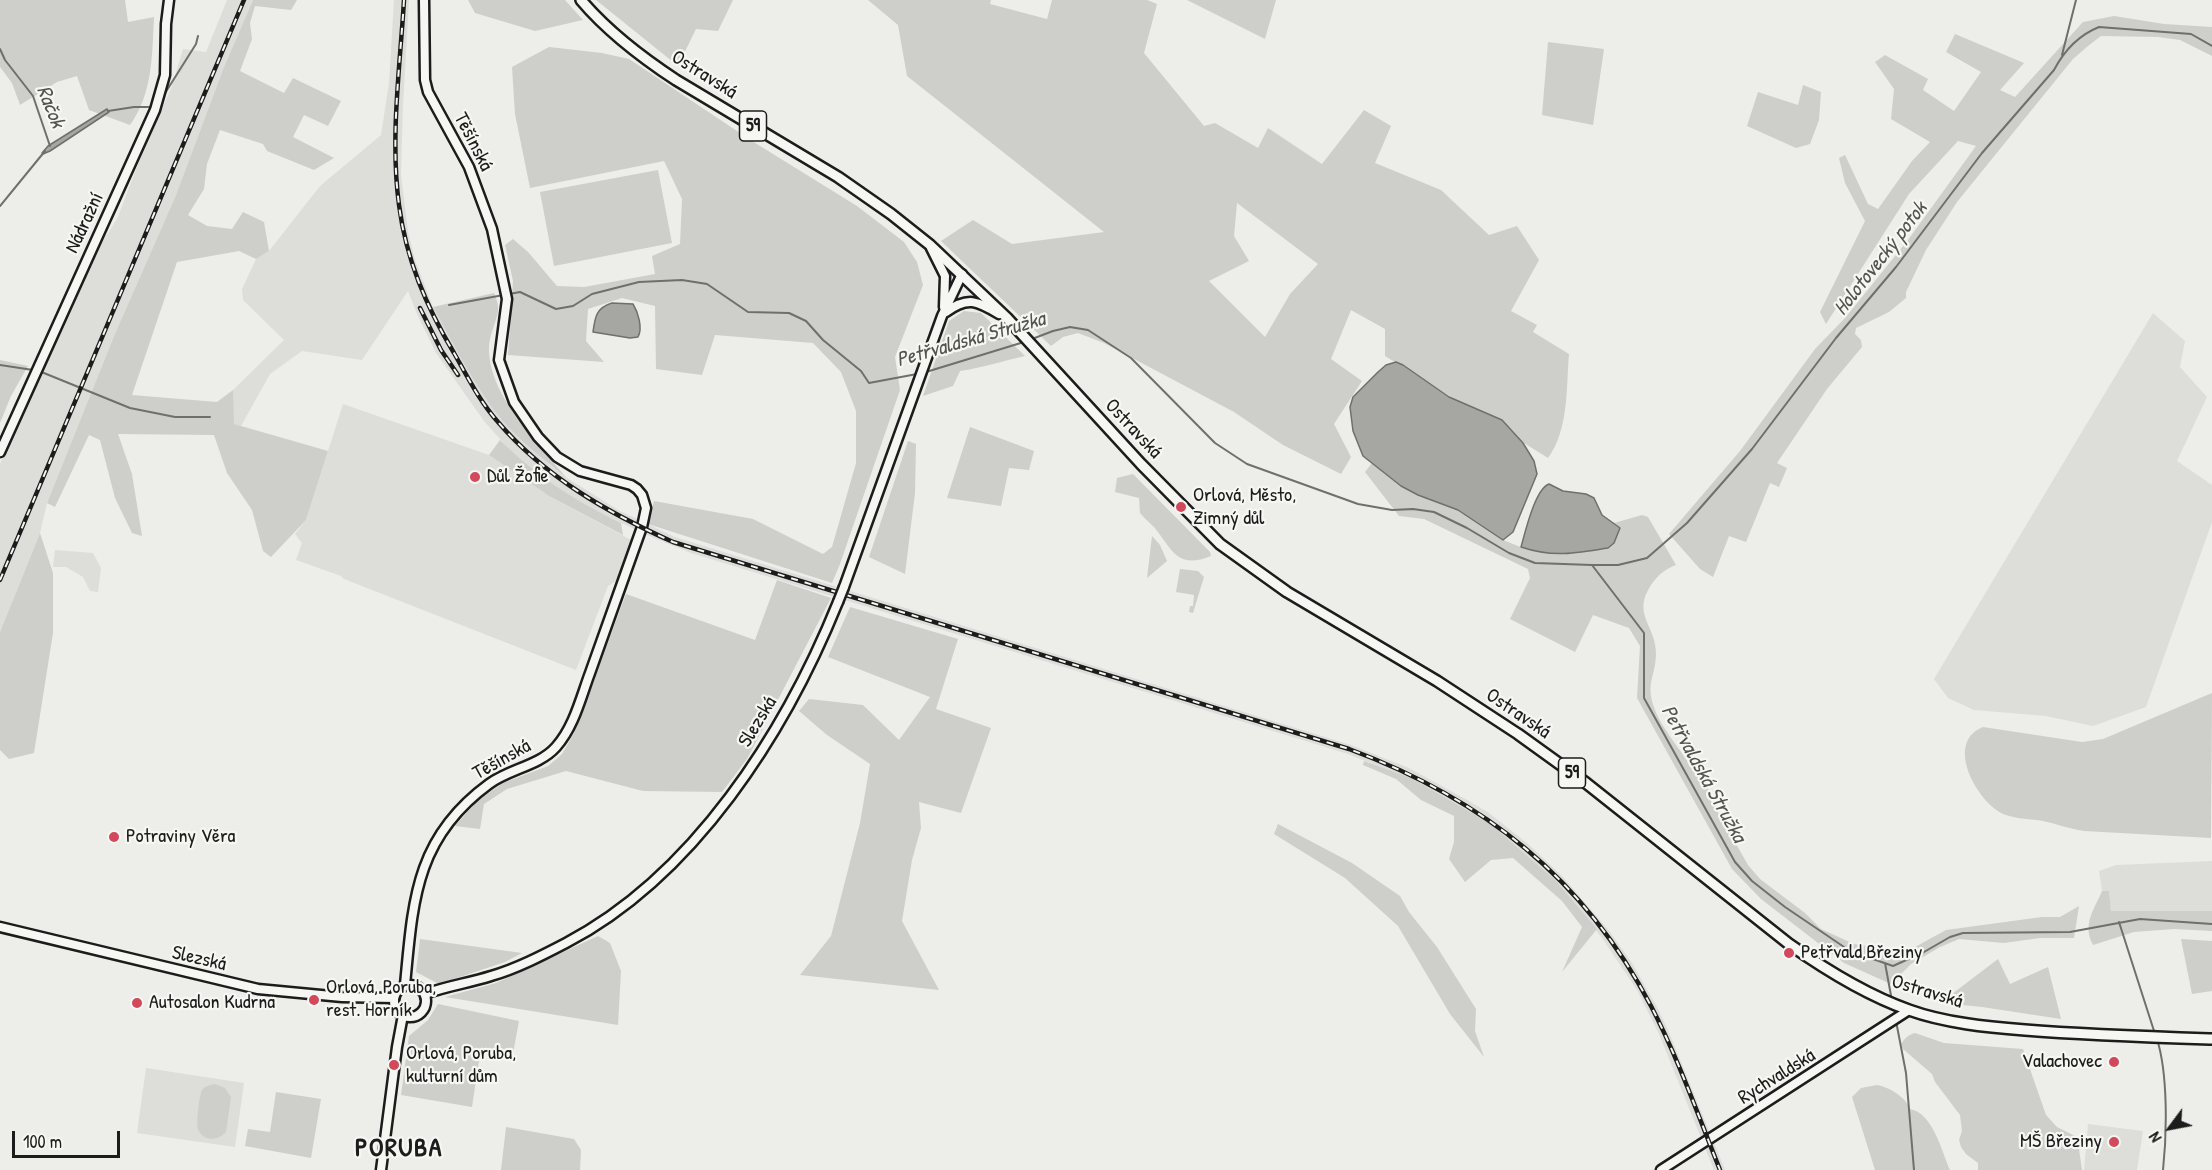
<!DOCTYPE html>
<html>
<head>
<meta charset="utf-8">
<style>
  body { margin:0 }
  #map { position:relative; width:2212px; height:1170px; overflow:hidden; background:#edede9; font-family:"Patrick Hand",sans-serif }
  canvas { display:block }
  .north { position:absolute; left:2140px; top:1098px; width:60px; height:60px; -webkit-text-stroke:4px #f6f6f2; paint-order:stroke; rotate:238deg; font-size:16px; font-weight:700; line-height:24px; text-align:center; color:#1c1c1c }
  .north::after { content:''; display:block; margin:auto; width:21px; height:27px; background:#1c1c1c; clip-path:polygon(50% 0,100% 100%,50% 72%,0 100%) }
  .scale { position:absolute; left:12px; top:1131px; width:108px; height:27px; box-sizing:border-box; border:3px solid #1c1c1c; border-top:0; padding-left:8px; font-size:18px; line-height:21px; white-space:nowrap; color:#1c1c1c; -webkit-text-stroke:4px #f6f6f2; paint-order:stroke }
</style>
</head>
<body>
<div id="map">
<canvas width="2212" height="1170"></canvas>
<div class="north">N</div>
<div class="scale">100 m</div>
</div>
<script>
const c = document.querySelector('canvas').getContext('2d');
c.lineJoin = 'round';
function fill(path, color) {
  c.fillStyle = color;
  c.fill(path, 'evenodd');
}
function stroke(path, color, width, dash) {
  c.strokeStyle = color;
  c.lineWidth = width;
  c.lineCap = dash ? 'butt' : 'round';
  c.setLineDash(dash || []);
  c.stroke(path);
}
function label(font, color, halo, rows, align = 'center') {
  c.font = font + ' "Patrick Hand",sans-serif';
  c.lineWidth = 4.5;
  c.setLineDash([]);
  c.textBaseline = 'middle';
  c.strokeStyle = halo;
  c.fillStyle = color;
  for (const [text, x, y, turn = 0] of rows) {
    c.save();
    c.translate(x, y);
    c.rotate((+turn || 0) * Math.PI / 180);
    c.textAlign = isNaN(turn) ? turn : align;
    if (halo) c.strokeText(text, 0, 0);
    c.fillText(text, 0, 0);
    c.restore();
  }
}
const built = new Path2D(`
  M227 0H253L224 67 176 195 114 336 47 503 40 533 0 632V464L93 256 117 219 137 167 172 86 183 49 206 52Z
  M394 0H409L403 105 401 174 408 232 415 260 433 307 481 390 500 418 550 465 567 478 620 511 675 537 1351 745 1409 768 1469 801 1489 813 1527 843 1562 876 1610 932 1632 963 1656 1005 1668 1030 1725 1170H1714L1659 1034 1637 990 1602 938 1575 904 1405 777 1348 754 691 553 654 538 589 508 563 493 536 473 514 455 484 421 436 353 417 314 408 291 362 360 302 351 270 374 241 426 233 424V390L284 340 243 300 242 289 256 259 269 251 320 186 381 135 389 83Z
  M2153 313 2185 341 2180 367 2207 397 2177 461 2212 485V522L2146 707 2093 726 2046 716 1974 710 1948 698 1934 679Z
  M343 404 489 455 549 496 633 541 619 579 608 586 576 670 344 579 341 576 296 560 302 543 295 534 306 520Z
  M55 550 93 553 101 568 98 592 90 591 83 577 66 567H53Z
  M2212 861V911H2111L2109 892 2102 891 2099 871 2116 865Z
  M146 1068 244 1083 235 1147 137 1133Z
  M2088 1124 2143 1131 2137 1170H2084Z`);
const green = new Path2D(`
  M0 0H125L128 22 154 17C152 55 153 93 130 125L89 110 77 76 57 82 20 105 12 83 0 67Z
  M253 0H297L291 10 255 6 250 23 252 39 240 71 284 93 293 78 341 101 328 126 304 115 293 137 334 158 314 170 267 151 263 144 220 130 207 164 204 189 188 215 207 226 232 229 243 212 264 222 269 251 256 259 239 251 177 262 132 395 217 402 233 390 234 424 328 451 306 520 271 557 263 551 252 510 227 473 214 435 118 434 132 474 142 536 132 533 115 498 100 440 89 435 55 507 47 503 114 336 176 195 224 67Z
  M468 0H565L583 20 535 31 475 13Z
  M596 0H733L718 31 696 29 678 66Z
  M868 0H991L990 4 1047 19 1052 0H1147L1157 4 1144 53 1204 126 1215 123 1258 148 1268 128 1322 164 1364 110 1391 126 1375 163 1441 190 1489 235 1517 226 1539 260 1511 311 1537 325 1533 332 1569 354C1566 389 1569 429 1548 458L1385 356V329L1351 310 1331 359 1362 381 1334 424 1351 457 1341 474 1283 445 1234 412 1104 343 1078 333 1063 337 1051 346 941 241 973 220 1012 244 1104 232 907 76 898 25ZM1237 203 1318 264 1290 294 1265 337 1209 281 1249 261 1234 236Z
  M1187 0H1276L1265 39Z
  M2114 16 2164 24 2212 27V56L2180 40 2158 37 2101 36 2088 46 2073 59 1957 202 1926 250 1906 292V298L1889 312 1856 328 1855 334 1861 340 1862 347 1827 389 1777 463 1787 468 1779 487 1770 483 1746 542 1729 536 1713 577 1700 569 1669 534 1740 451 1815 349 1845 318 1908 240 1976 146 1958 141 1909 194 1826 324 1820 312 1865 221 1845 183 1839 158 1845 155 1868 204 1878 209 1912 161 1930 142 1891 119 1894 89 1875 62 1885 55 1928 79 1923 90 1954 111 1981 72 1946 52 1955 34 2024 63 2000 90 2015 97 2083 22Z
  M1548 42 1604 49 1593 125 1542 115Z
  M549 47 602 53 629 59 752 141 857 206 904 242 917 262 923 285 895 357 900 390 840 564 832 583 648 524 654 501 753 519 823 554 832 547 856 463V411L841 372 813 343 715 335 702 375 656 369 655 306 622 298 588 309 586 341 604 362 508 355 513 281 505 245 513 239 528 252 557 286 584 287 655 274 652 256 680 244 682 199 664 161 530 188 515 114 512 67Z
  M1803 85 1821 92 1819 120 1810 144 1796 148 1747 126 1758 92 1798 105Z
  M658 170 672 243 554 266 540 192Z
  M494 293C496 298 499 305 498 311 496 324 488 337 489 351 490 396 539 446 567 478 544 460 520 441 501 419 475 387 453 343 433 307Z
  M964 311 981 313 1025 356C1002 361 982 368 960 371L953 386 923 396 949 321Z
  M0 360 28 366 11 396 0 423Z
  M970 427 1034 451 1029 470 1009 468 1001 506 947 498Z
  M500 440C536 476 575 501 621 523L623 535 549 496 489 455Z
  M908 441 916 444 915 493 905 574 869 557Z
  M1372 463 1401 486 1458 510 1503 540 1523 548 1620 528 1614 523 1642 515 1648 517 1676 565C1665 569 1658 575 1651 585 1631 615 1657 626 1656 655 1655 678 1645 684 1655 710 1663 731 1686 756 1698 777L1703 778 1708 785V795L1748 865 1760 879 1805 913 1821 929 1854 944 1906 952 1946 930 2042 917H2060L2079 906 2074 938H2040L2004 943 1959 939 1940 947 1911 964 1891 984 1844 963 1761 899 1732 869 1637 698 1640 646 1629 628 1593 615 1575 652 1510 619 1530 578 1528 569 1424 519 1399 516 1365 472Z
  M1133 474 1210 552 1211 556C1177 570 1172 549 1154 527 1149 522 1144 518 1140 513L1139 498 1115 492 1117 478Z
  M40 533 53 573V633L34 753 9 759 0 750V632Z
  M1152 536 1160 545 1167 561 1147 578Z
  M1180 569 1198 571 1204 577 1193 613 1189 612 1190 606H1193L1194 595 1176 592Z
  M777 580 831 598 747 759 722 792 643 791 566 771 507 789 484 804 480 829 455 826 477 801 503 783 548 766 562 754 574 733 626 594 755 640Z
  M850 607 958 639 936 709 991 728 961 813 919 802 921 828 912 860 902 921 939 990 800 975 831 936 860 823 870 764 827 735 799 711 809 699 863 705 899 740 930 697 828 657Z
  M2212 693 2211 838 2084 831C2070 829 2057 824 2043 821 2031 819 2017 819 2006 815 1980 807 1942 743 1983 727L2082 742 2103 739Z
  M1364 761 1411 778 1489 823 1555 880 1597 929 1562 972 1582 927 1562 901 1513 858 1491 860 1465 882 1449 859 1454 842V816L1421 800 1396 779 1363 765Z
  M1278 824 1352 863 1400 896 1409 912 1437 947 1476 1009 1475 1031 1484 1057 1450 1014 1398 926 1345 878 1274 834Z
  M2102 891H2109L2111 911H2212V931L2174 929 2134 932 2093 945C2082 924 2094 910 2102 891Z
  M598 936 610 943 621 971 618 1025 445 997 496 983Z
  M420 939 522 953 505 962 439 984 416 972Z
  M2181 939 2212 941V991L2192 994Z
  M1998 959 2010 984 2048 967 2061 1019 1982 1007 1952 1004V994Z
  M438 1004 519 1021 512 1059 480 1054 472 1107 401 1095 409 1036 428 1020Z
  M1915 1033 1944 1043 2023 1049 2046 1115 2057 1127 2075 1136 2078 1142 2082 1170H1978V1163L1966 1154 1961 1147 1959 1140 1962 1131 1960 1115 1935 1082 1932 1074 1903 1049 1901 1044C1905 1038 1908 1035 1915 1033Z
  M215 1084 225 1088 231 1097 226 1132C218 1141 203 1142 198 1129 196 1123 199 1096 202 1090 205 1086 210 1085 215 1084Z
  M1877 1085C1889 1087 1906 1097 1910 1109 1933 1113 1942 1152 1950 1170H1875L1852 1097 1861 1088Z
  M276 1092 321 1099 311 1158 245 1146 248 1129 270 1132Z
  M506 1127 574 1139 581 1150 580 1170H501Z`);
const water = new Path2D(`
  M107 109 109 112 50 151 43 154 42 153 48 146Z
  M612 303 633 304C638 312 643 328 638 337L630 338 593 332C595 317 596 308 612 303Z
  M1396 362 1403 365 1449 397 1502 420 1523 443 1534 461 1537 474 1513 532 1503 540 1458 510 1418 495 1401 486 1363 456 1353 431 1350 407 1353 397 1378 372 1386 365Z
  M1549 484 1563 491 1586 494 1594 498 1602 515 1620 528 1614 543 1608 548C1575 553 1554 558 1521 547 1525 533 1535 489 1549 484Z`);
const stream = new Path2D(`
  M0 49 5 60 33 96 50 146
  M2062 55 2076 0
  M162 98 196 44 198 36
  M108 111 134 107H153
  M0 206 45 151
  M449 305 520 292 556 309 573 306 592 294 639 282 682 280 707 284 748 312 789 313 806 321 823 340 861 371 869 383 917 374
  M1032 339 1053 331 1070 327 1088 330 1131 358 1215 443 1247 464 1358 504 1392 510 1413 509 1434 512 1467 528 1509 553 1535 563 1592 565 1644 633V698L1735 862 1752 881 1785 907 1850 951 1893 966 1924 952 1950 937 1963 933 2070 932 2140 919 2212 924
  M0 365 33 370
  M39 371 130 408 175 417H210
  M926 372 1024 342
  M1592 565H1618L1647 558 1687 523 1752 449 1836 338 1896 267 1982 153 2054 70C2064 51 2079 35 2099 27L2191 34 2212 46
  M2119 922 2155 1034
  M1885 963 1892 1001
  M1896 1021 1906 1073 1914 1170
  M2157 1039C2168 1074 2167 1133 2163 1170`);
const secondary = new Path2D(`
  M931 248 945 276 944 307
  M946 312C968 296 977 301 999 314
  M0 452 155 110 165 75 166 24 169 0
  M844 587 942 316 962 274
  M0 927 258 989 342 997 394 998
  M394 1001a16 16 0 1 1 32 0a16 16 0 1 1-32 0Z
  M405 985C413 901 415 838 489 784 509 769 539 766 556 747 574 727 581 697 590 673 607 624 625 576 642 527L646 508 642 495 637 489 631 485 580 471 557 457 538 437 514 402 499 360 507 299 492 229 469 167 428 92 425 80 424 0
  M425 994C447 986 469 983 491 976 516 969 543 955 566 943 694 876 785 733 838 602
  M381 1170 397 1047 403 1015
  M1661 1170 1909 1010`);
const primary = new Path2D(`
  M581 0C608 32 641 57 676 80L838 177 891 214 930 245 1007 318 1141 464 1220 544 1287 592 1437 681 1518 734 1586 783 1789 944C1826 970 1866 995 1909 1010 1945 1023 1987 1027 2025 1030 2087 1035 2150 1037 2212 1039`);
const rail = new Path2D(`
  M404 0C400 67 390 138 399 205 406 259 426 306 454 353 467 376 480 402 498 422 545 477 608 513 673 542L1349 749C1483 799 1584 878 1651 1006 1678 1058 1698 1115 1720 1170
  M420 308 441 350 458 375
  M0 580 244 0`);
const secondaryBridge = new Path2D(`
  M838 602 844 587`);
const markers = [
  [475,477,6,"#d1495b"],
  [1181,507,6,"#d1495b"],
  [114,837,6,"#d1495b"],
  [1789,953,6,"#d1495b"],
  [314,1000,6,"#d1495b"],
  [137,1003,6,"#d1495b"],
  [2114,1062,6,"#d1495b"],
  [394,1065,6,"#d1495b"],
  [2114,1142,6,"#d1495b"]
];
const shields = [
  [753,126,27],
  [1572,773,27]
];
const shieldNames = [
  ["59",753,126],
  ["59",1572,773]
];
const streetNames = [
  ["Ostravská",704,75,32],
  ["Těšínská",473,142,63],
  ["Nádražní",85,223,-65],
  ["Ostravská",1133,429,47],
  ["Ostravská",1518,714,34],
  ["Slezská",758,722,-59],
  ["Těšínská",502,760,-29],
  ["Slezská",199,959,13],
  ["Ostravská",1927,992,17],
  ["Rychvaldská",1777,1077,-32]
];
const poiNames = [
  ["Důl Žofie",487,477],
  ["Orlová, Město,",1193,496],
  ["Zimný důl",1193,519],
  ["Potraviny Věra",126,837],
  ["Petřvald,Březiny",1801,953],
  ["Orlová, Poruba,",326,988],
  ["rest. Horník",326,1011],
  ["Autosalon Kudrna",149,1003],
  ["Orlová, Poruba,",406,1054],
  ["kulturní dům",406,1077],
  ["Valachovec",2102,1062,"right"],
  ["MŠ Březiny",2102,1142,"right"]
];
const waterNames = [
  ["Račok",50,107,68],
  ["Holotovecký potok",1881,259,-52],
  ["Petřvaldská Stružka",971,340,-16],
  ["Petřvaldská Stružka",1703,774,61]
];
const districtNames = [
  ["PORUBA",399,1149]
];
fill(built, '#ddddda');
fill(green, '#cececb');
fill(water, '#a6a6a3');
stroke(water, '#6f6f6d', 1.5);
stroke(stream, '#6f6f6d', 2);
stroke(secondary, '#1c1c1c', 13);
stroke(primary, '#1c1c1c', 14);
stroke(secondary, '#f6f6f2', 8);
stroke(primary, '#f6f6f2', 9);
stroke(rail, '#1c1c1c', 4.5);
stroke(rail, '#f6f6f2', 2, [7]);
stroke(secondaryBridge, '#1c1c1c', 13, []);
stroke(secondaryBridge, '#f6f6f2', 8);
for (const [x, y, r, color] of markers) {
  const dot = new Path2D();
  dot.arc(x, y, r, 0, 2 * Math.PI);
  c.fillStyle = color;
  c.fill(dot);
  stroke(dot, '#f6f6f2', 2);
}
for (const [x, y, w] of shields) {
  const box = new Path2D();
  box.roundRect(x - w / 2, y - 15, w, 30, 4.5);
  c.fillStyle = '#f6f6f2';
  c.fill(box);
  stroke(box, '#1c1c1c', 1.5);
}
label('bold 18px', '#1c1c1c', null, shieldNames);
label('20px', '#1c1c1c', '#f6f6f2', streetNames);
label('20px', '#1c1c1c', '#f6f6f2', poiNames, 'left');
label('italic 21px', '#535352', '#f6f6f2', waterNames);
c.letterSpacing = '1.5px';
label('bold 26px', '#1c1c1c', '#f6f6f2', districtNames);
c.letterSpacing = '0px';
</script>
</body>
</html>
